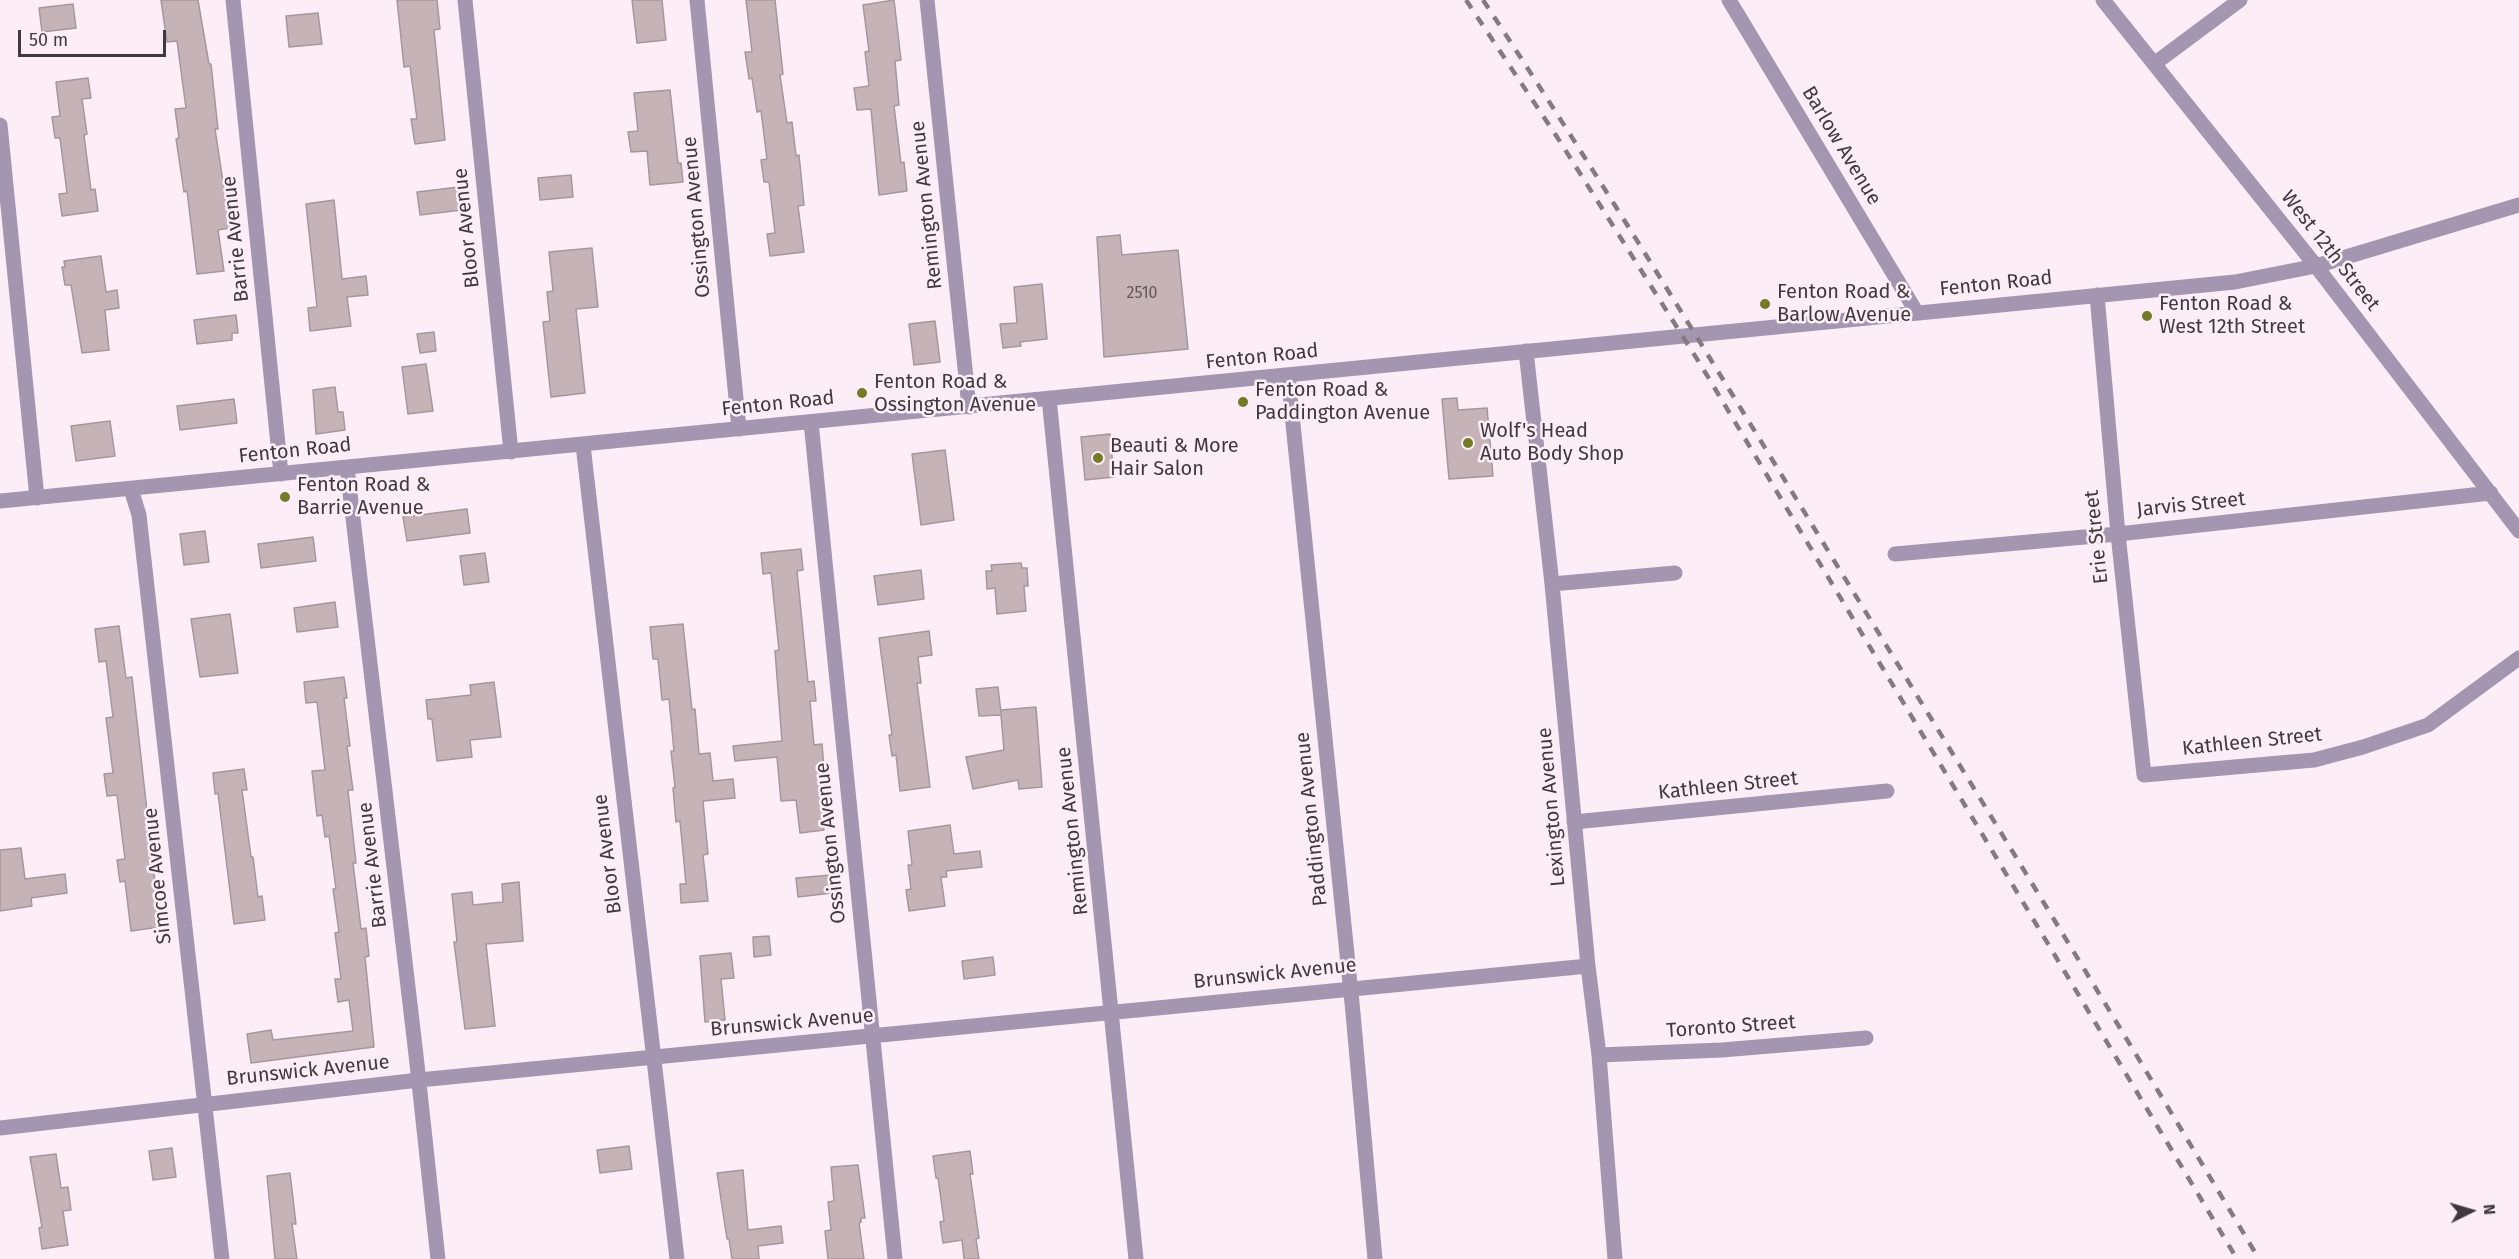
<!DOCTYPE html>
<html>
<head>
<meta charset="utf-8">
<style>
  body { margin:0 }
  #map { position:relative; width:2519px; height:1259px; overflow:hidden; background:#fcedf7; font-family:"Fira Sans",sans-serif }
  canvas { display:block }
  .north { position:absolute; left:2441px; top:1181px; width:60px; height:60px; -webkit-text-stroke:4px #fcedf7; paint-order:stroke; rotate:85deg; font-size:16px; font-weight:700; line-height:24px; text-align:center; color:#403a3e }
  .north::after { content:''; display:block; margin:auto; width:21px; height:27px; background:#403a3e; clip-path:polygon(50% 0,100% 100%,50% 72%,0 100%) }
  .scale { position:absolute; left:18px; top:30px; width:148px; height:27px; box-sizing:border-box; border:3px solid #403a3e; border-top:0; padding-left:8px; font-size:18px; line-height:21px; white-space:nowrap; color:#403a3e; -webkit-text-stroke:4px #fcedf7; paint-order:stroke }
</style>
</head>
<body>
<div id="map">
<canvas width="2519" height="1259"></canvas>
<div class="north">N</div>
<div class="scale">50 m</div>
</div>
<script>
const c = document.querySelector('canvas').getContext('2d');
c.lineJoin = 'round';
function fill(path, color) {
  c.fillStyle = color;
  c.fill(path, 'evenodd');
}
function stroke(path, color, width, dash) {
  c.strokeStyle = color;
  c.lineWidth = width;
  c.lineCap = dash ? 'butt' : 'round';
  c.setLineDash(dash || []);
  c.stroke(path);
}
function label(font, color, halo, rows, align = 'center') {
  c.font = font + ' "Fira Sans",sans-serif';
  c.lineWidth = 5;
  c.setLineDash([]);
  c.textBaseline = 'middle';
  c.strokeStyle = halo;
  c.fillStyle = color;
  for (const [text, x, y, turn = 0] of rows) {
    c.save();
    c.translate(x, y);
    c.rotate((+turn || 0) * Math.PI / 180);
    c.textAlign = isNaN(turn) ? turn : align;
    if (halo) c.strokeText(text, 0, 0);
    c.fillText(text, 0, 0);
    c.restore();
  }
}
const building = new Path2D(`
  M161 0H198L209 64H211L218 129H215L230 228 218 230 224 271 197 274 187 191 184 192 176 139 179 138 175 109 186 108 177 41 167 42Z
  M397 0H437L440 29 434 30 445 140 415 144 411 119H417L410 66 404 67Z
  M632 0H662L666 40 637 43Z
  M746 0H775L783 74 780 75 787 123 792 122 796 156 799 155 804 205 798 206 804 252 770 256 767 234 775 233 769 182H764L761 160 767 159 761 111 757 112 752 78 749 79 745 52H752Z
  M894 0 901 60 895 61 899 105 894 106 901 163 904 162 907 191 879 195 871 109 857 110 854 88 869 86 865 52 869 51 863 5Z
  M73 4 76 28 42 32 39 8Z
  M318 13 322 44 289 47 286 16Z
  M88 78 91 98 82 99 87 134 84 135 91 190 95 189 98 211 62 216 59 194 67 193 60 138H55L52 117 60 116 56 82Z
  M670 90 678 163H681L683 182 650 185 647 151 631 152 628 132 638 131 634 93Z
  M571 175 573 197 540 200 538 178Z
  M459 187 462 210 420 215 417 192Z
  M334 200 342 279 366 276 368 295 347 297 351 326 310 331 308 308 317 307 306 204Z
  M1120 235 1122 255 1178 250 1188 349 1104 357 1097 237Z
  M592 248 598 307 576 309 585 393 551 397 543 322 550 321 547 292 553 291 549 252Z
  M101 256 106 292 117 290 119 308 105 310 109 350 82 353 71 285H65L62 267H65L64 261Z
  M1042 284 1047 339 1020 342 1021 346 1003 348 1000 324 1017 323 1014 287Z
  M236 315 238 333H232V340L197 344 194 320Z
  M935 321 940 362 914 365 909 324Z
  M434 332 436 351 420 353 417 334Z
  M426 364 433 411 408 414 402 367Z
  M335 387 338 412H343L345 430 316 434 313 390Z
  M1457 398 1458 410 1487 408 1493 476 1449 479 1442 399Z
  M234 399 237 423 180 430 177 406Z
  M110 421 115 456 76 461 71 426Z
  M1110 434 1114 477 1085 480 1081 437Z
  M945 450 954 520 921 525 912 454Z
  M467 509 470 533 407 541 403 517Z
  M205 531 209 562 184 565 180 534Z
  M313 537 316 561 261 568 258 544Z
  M801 549 803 570 797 571 808 682 814 681 816 701H810L814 745 822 744 824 768H818L824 830 800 833 796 800 781 801 777 757 735 761 733 746 782 741 775 651 779 650 771 573 763 574 761 553Z
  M485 553 489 582 464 585 460 556Z
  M1021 563 1022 568H1027L1028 586H1024L1026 611 997 614 995 588 987 589 986 571H992L991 565Z
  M921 570 924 599 878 605 874 576Z
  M335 602 338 627 297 632 294 608Z
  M230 614 238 673 200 677 191 619Z
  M683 624 692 710 695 709 699 754 710 753 713 781 733 779 735 798 703 801 708 854 703 855 708 901 681 903 680 884H686L680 821 676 822 673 788 675 787 671 751H674L669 699 662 700 658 659H653L650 627Z
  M119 626 126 678 132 677 160 927 131 931 125 881 120 882 117 860 125 859 117 795 107 796 104 774 113 773 106 718 113 717 106 661 99 662 95 629Z
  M929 631 932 655 918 657 921 683H917L930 787 900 791 896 755 892 756 889 735H892L879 638Z
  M344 677 347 698H344L350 746H347L353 790H348L356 863H353L361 929 366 928 369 956 365 957 374 1047 251 1063 247 1034 271 1030 273 1040 353 1031 349 1000 338 1002 335 979H341L335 933 339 932 333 889H336L329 836 325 837 322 815 317 816 312 771 325 770 317 702 306 703 304 682Z
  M494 682 501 737 470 740 472 757 437 761 432 719H428L426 700 471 695 470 685Z
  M998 687 1001 713V710L1036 707 1042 787 1019 789 1018 780 973 789 966 757 1004 750 1001 715 979 716 976 689Z
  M244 769 247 790H242L251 857H253L258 897 262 896 265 920 234 924 218 793 215 794 213 773Z
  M950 825 954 854 980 851 982 867 946 871 947 877H941L945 906 909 911 906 890 911 889 908 865H912L908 831Z
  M21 848 25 879 65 874 67 893 31 898 32 906 0 911V850Z
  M831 875 832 893 798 897 796 878Z
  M519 882 523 941 486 944 495 1026 465 1029 454 942H457L452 894 472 892 473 905 503 902 502 884Z
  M769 936 771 955 754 957 753 937Z
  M731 953 734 978 721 979 725 1020 705 1022 700 956Z
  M993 957 995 975 964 979 962 961Z
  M629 1146 632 1169 600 1173 597 1150Z
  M172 1148 176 1177 153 1180 149 1151Z
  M970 1151 973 1174H970L979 1238 976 1239 979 1259H964L962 1240 943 1243 940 1222 944 1221 938 1178H936L933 1156Z
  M56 1154 61 1188 68 1187 71 1210 63 1211 68 1245 42 1249 39 1228 42 1227 30 1157Z
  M858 1165 865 1218H861V1222L859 1223 864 1259H828L825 1231 831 1230 828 1202 834 1201 831 1167Z
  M743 1170 748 1230 781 1226 783 1243 758 1246 759 1259H732L729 1239H727L717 1173Z
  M290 1173 296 1224H292L297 1259H275L267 1176Z`);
const minor = new Path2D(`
  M233 0 281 474
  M465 0 511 452
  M697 0 739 429
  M927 0 969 407
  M1729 0 1917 313
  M2103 0 2316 266 2519 531
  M2154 64 2240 0
  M0 125 37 498
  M2097 295 2118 534 2144 775 2314 760 2363 747 2428 725 2519 658
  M1526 351 1552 584 1588 966 1599 1055 1615 1259
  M1288 375 1353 1013 1375 1259
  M1049 398 1136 1259
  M811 422 895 1259
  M583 445 677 1259
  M347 467 416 1055 438 1259
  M131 489 139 515 222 1259
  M0 501 2235 282 2316 266 2519 205
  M1895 554 2118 534 2491 493
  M1552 584 1675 573
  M1574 822 1887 791
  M1599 1055 1722 1050 1866 1038
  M0 1128 419 1080 1588 966`);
const rail = new Path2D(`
  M1466 0 1559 140 1702 367 2237 1259
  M1483 0C1603 182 1716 368 1830 554 1974 788 2118 1023 2259 1259`);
const markers = [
  [1765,304,6,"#747b26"],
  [2147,316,6,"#747b26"],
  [862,393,6,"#747b26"],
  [1243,402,6,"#747b26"],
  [1468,443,6,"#747b26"],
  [1098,458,6,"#747b26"],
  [285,497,6,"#747b26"]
];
const numberNames = [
  ["2510",1142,294]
];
const streetNames = [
  ["Barlow Avenue",1841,146,59],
  ["Remington Avenue",927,205,-96],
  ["Ossington Avenue",697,217,-95],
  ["Bloor Avenue",467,228,-96],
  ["Barrie Avenue",236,239,-96],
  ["West 12th Street",2330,251,52],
  ["Fenton Road",1996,284,-6],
  ["Fenton Road",1262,357,-6],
  ["Fenton Road",778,404,-6],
  ["Fenton Road",295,451,-6],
  ["Jarvis Street",2191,505,-6],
  ["Erie Street",2097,537,-96],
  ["Kathleen Street",2252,742,-6],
  ["Kathleen Street",1728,786,-6],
  ["Lexington Avenue",1552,807,-95],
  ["Paddington Avenue",1312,819,-96],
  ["Remington Avenue",1073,831,-96],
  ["Ossington Avenue",831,843,-96],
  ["Bloor Avenue",608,854,-97],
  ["Barrie Avenue",373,865,-97],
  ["Simcoe Avenue",158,876,-96],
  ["Brunswick Avenue",1275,974,-6],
  ["Brunswick Avenue",792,1023,-5],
  ["Toronto Street",1731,1027,-4],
  ["Brunswick Avenue",308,1071,-6]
];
const poiNames = [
  ["Fenton Road &",1777,292],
  ["Barlow Avenue",1777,315],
  ["Fenton Road &",2159,304],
  ["West 12th Street",2159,327],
  ["Fenton Road &",874,382],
  ["Ossington Avenue",874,405],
  ["Fenton Road &",1255,390],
  ["Paddington Avenue",1255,413],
  ["Wolf's Head",1480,431],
  ["Auto Body Shop",1480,454],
  ["Beauti & More",1110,446],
  ["Hair Salon",1110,469],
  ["Fenton Road &",297,485],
  ["Barrie Avenue",297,508]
];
fill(building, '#c5b3b7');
stroke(building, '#a7979a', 1.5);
stroke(minor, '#a496b0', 15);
stroke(rail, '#847b81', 4.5, [10, 10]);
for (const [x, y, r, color] of markers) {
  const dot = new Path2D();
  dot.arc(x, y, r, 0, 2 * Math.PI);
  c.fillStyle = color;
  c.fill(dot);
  stroke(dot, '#fcedf7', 2);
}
label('16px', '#61585c', null, numberNames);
label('20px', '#403a3e', '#fcedf7', streetNames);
label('20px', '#403a3e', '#fcedf7', poiNames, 'left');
</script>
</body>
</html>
